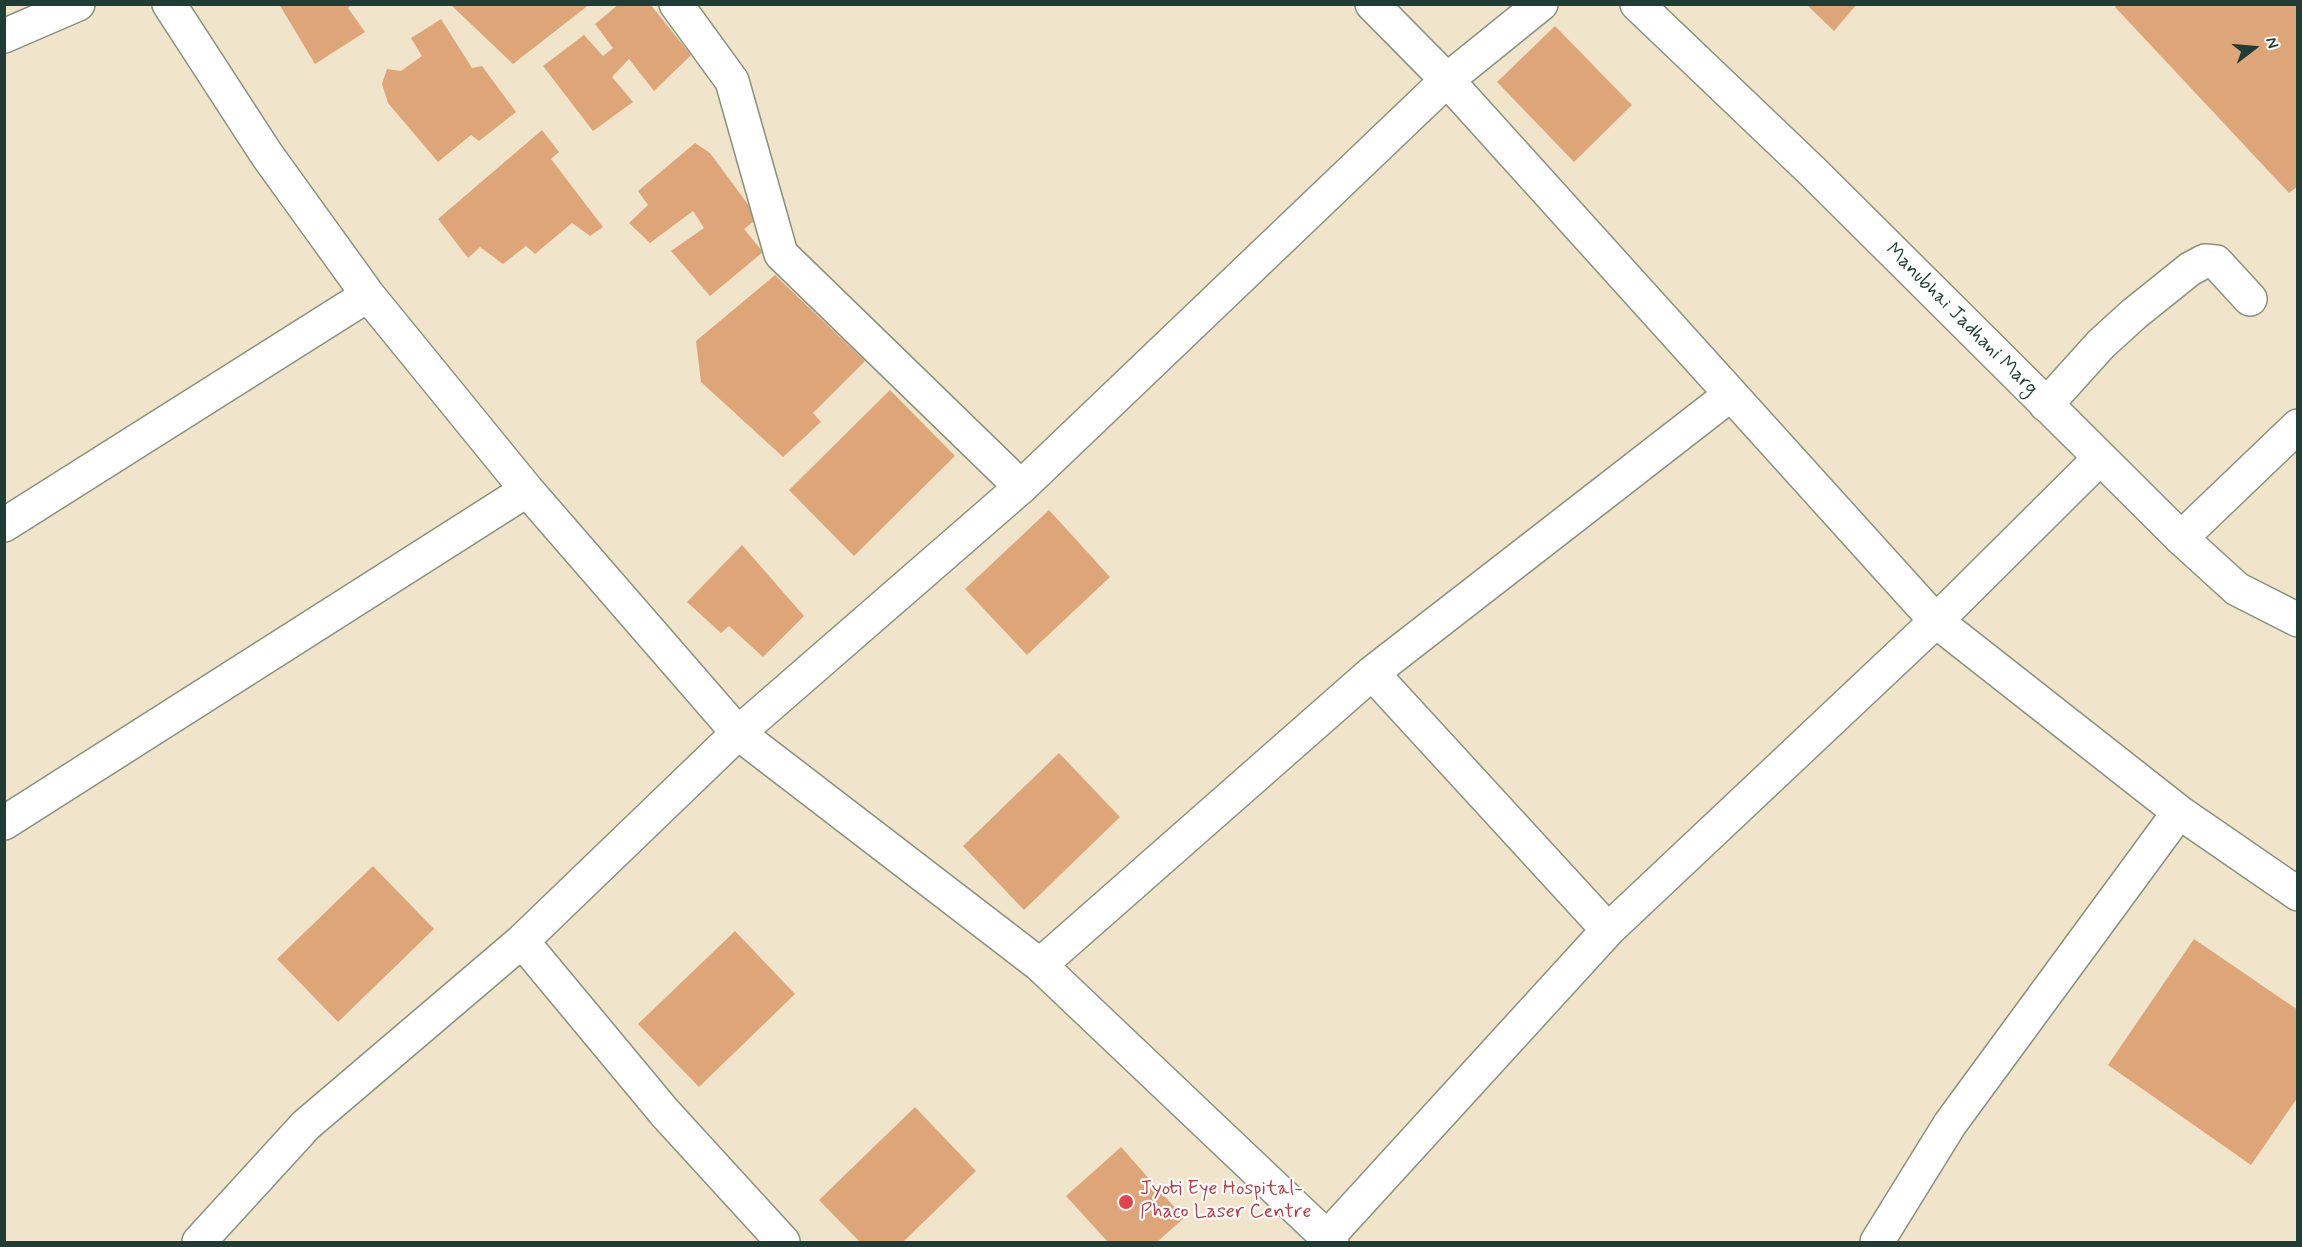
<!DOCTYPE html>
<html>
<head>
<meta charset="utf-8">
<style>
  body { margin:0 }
  #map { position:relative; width:2302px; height:1247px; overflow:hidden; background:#f0e5ca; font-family:Mynerve,sans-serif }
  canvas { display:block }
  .frame { position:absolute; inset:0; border:6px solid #1f3d34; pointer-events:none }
  .north { position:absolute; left:2224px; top:18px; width:60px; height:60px; -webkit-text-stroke:4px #fff; paint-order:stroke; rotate:74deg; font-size:16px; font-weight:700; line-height:24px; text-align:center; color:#1f3d34 }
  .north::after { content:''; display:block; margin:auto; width:21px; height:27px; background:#1f3d34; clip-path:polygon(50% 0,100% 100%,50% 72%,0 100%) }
</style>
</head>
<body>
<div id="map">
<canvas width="2302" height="1247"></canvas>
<div class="frame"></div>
<div class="north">N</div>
</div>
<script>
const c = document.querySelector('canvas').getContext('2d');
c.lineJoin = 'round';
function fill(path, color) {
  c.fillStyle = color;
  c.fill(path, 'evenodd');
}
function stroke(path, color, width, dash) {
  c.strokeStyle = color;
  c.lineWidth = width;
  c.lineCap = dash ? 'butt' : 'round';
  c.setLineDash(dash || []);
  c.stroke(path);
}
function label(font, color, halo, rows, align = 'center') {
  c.font = font + ' Mynerve,sans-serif';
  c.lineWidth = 4.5;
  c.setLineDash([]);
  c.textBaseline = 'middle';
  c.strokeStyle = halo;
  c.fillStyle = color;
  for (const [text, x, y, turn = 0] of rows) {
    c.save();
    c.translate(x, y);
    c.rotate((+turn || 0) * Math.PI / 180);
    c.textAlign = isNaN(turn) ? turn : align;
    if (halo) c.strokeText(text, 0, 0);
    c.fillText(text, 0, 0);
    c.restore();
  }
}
const building = new Path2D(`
  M279 4H353L348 8 365 32 315 64Z
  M450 4H590L513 64Z
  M619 4H650L691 55 654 91 629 59 612 77 633 102 593 131 543 66 584 35 603 56 613 48 595 24Z
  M1806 4H1857L1834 31Z
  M2118 4H2298V186L2289 193 2115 7Z
  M441 19 472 68 482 66 516 112 479 141 471 135 438 162 388 103 382 84 387 69 401 71 422 56 411 38Z
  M1555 26 1632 105 1574 162 1497 82Z
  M542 130 559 152 551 159 603 227 590 236 572 223 535 254 526 246 503 264 480 247 468 258 438 219Z
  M695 143 710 153 758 218 744 229 763 252 710 296 671 251 704 228 693 211 650 243 629 223 648 205 638 191Z
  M775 275 865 361 813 413 821 422 783 457 701 382 696 341Z
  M890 390 955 456 854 556 789 490Z
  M1049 510 1110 577 1027 655 965 589Z
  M742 545 804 616 763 657 729 626 721 633 687 602Z
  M1059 753 1120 817 1024 910 963 846Z
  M373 866 434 929 338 1022 277 959Z
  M735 931 795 994 699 1087 638 1024Z
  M2194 939 2298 1010V1097L2251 1165 2108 1065Z
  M915 1107 976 1171 903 1242H860L819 1200Z
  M1121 1147 1184 1218 1157 1242H1108L1066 1196Z`);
const minor = new Path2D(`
  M169 4 267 155 368 295 527 490 738 733 1040 965 1332 1242
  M676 4 732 81 781 254 1021 487
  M1372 4 1447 80 1936 621 2179 812 2298 894
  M4 36 78 4
  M2046 405 2101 344 2134 314 2190 269 2205 261 2216 262 2250 299
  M4 525 368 295
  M2181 538 2298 426
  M1372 673 1608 930
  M4 823 527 490
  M1040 965 1372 673 1730 395
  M1323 1242 1608 930 1936 621 2100 458
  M1877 1242 1950 1124 2179 812`);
const tertiary = new Path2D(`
  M1637 4 1813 172 2181 538 2237 589 2298 620
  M522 941 665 1113 783 1242
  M199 1242 306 1125 522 941 738 733 1021 487 1447 80 1541 4`);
const markers = [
  [1126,1202,8,"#e0444e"]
];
const streetNames = [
  ["Manubhai Jadhani Marg",1961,320,45]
];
const healthNames = [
  ["Jyoti Eye Hospital-",1140,1190],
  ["Phaco Laser Centre",1140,1213]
];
fill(building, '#dea678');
stroke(minor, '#88917f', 36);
stroke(tertiary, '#88917f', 36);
stroke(minor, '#fff', 33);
stroke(tertiary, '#fff', 33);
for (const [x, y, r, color] of markers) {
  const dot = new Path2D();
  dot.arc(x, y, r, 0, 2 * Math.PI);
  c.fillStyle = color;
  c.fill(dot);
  stroke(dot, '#fff', 2);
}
label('20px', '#1f3d34', '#fff', streetNames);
label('20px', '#be3a42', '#fff', healthNames, 'left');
</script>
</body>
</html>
